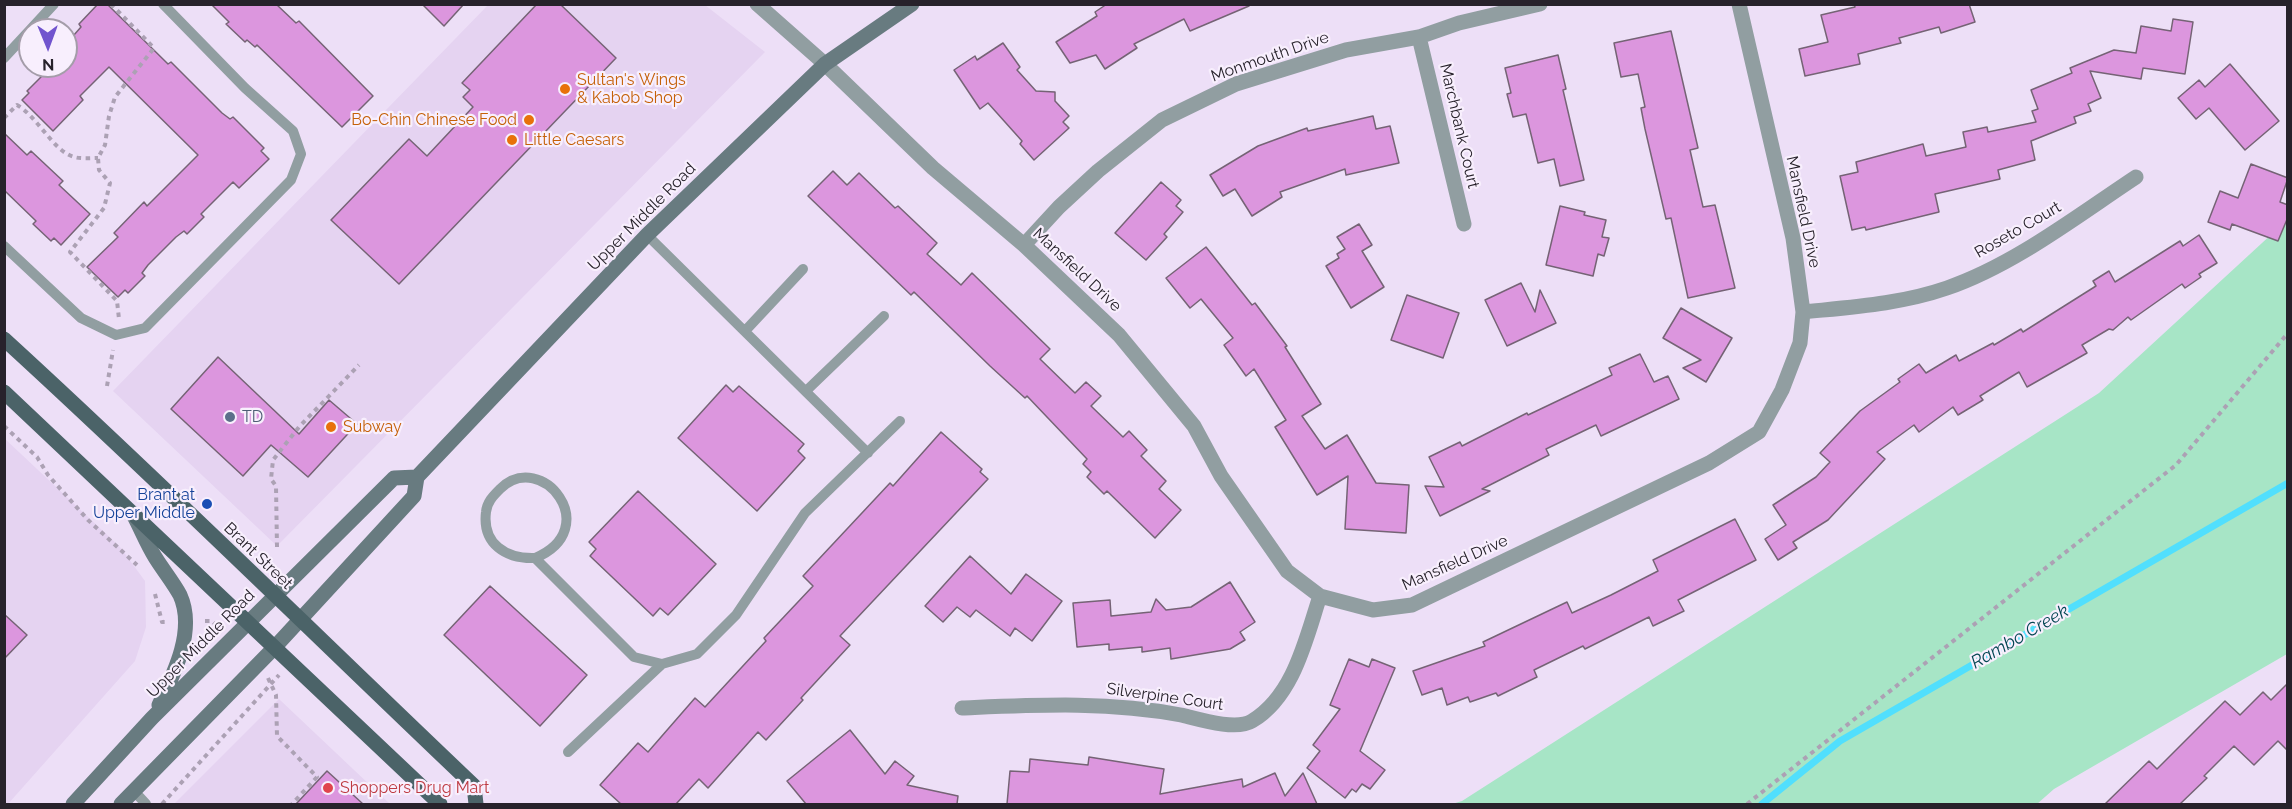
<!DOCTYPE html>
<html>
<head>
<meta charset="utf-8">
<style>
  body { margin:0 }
  #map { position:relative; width:2292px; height:809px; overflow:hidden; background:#eddff7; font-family:Raleway,sans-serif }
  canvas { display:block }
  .frame { position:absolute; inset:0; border:6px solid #27222b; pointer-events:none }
  .north { position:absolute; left:18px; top:18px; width:60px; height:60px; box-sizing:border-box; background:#f8effd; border:2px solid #a49da9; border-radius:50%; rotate:179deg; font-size:16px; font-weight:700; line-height:24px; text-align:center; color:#27222b }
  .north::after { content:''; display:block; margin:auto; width:21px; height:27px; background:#7154ce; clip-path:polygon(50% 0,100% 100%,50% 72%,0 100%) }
</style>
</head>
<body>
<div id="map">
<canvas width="2292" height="809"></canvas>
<div class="frame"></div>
<div class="north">N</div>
</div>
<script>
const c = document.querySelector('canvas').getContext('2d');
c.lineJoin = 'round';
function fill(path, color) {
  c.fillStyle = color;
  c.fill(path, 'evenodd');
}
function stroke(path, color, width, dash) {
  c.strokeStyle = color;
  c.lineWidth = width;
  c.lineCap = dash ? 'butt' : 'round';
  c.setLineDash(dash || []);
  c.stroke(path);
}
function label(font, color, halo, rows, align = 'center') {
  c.font = font + ' Raleway,sans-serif';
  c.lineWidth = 4.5;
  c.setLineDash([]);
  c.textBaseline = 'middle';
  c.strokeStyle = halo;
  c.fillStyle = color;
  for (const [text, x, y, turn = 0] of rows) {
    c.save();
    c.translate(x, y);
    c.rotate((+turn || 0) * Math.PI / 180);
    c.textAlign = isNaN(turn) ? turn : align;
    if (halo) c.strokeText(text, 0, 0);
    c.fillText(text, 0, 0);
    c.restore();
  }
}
const built = new Path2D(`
  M488 5H705L765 52 277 546 113 391Z
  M4 438 120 547 145 581 146 627 135 661 8 804H4Z
  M279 699 390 804H174Z`);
const green = new Path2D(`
  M2287 220V654L2054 789 2037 804H1452L1462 801 2099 393Z`);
const stream = new Path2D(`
  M1762 804 1840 741 2288 483`);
const building = new Path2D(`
  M98 4H107L168 64 171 62 222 113 230 119 233 117 264 148 261 151 269 159 239 188 233 182 201 214 204 217 187 234 184 231 176 237 148 265 142 273 145 276 128 293 125 290 118 297 87 267 118 237 114 233 144 202 147 206 198 155 109 67 80 96 83 100 53 131 22 100 29 93 27 91 52 66H66V44L81 27 79 24Z
  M211 4H276L296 23 299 21 373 96 342 127 257 45 255 47 247 40 245 42 226 24 229 22Z
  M422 4H464L444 26Z
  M537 4H560L616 58 399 284 331 220 409 139 427 156 473 107 463 97 470 90 462 83Z
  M1107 4H1249V6L1190 31 1184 19 1134 44 1137 48 1105 69 1096 55 1070 63 1056 42 1097 16 1095 12Z
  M1854 4H1969L1975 22 1941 33 1939 27 1899 38 1901 43 1858 54 1860 64 1805 76 1799 49 1828 42 1821 15 1855 7Z
  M2173 19 2193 22 2185 74 2143 68 2141 79 2090 71 2101 98 2088 104 2091 111 2074 117 2076 123 2031 141 2035 160 1998 170 2000 179 1935 194 1939 212 1866 230 1865 227 1852 230 1840 176 1858 172 1856 162 1923 144 1926 156 1966 147 1963 132 1987 127 1988 132 2036 122 2032 111 2038 109 2031 90 2072 73 2070 68 2114 50 2136 53 2141 26 2171 31Z
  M1671 31 1698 148 1690 150 1703 207 1715 205 1735 288 1688 298 1671 218 1666 219 1645 129 1641 108 1645 107 1638 74 1621 77 1614 43Z
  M1003 43 1020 67 1017 70 1036 91 1055 92V101L1069 116 1063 122 1069 128 1034 160 1020 144 1022 141 988 103 980 109 954 70 975 56 977 60Z
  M1558 55 1566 89 1563 90 1584 180 1560 186 1554 159 1538 163 1526 114 1513 117 1507 94 1511 93 1505 68Z
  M2230 64 2279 121 2245 150 2209 108 2196 119 2178 98 2199 80 2205 87Z
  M1373 116 1376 129 1390 126 1399 163 1346 175 1345 169 1280 192 1282 197 1252 216 1235 189 1223 196 1210 175 1258 146 1307 128 1308 131Z
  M4 133 27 155 31 151 63 181 59 185 90 214 61 245 54 238 51 241 33 224 36 221 4 190Z
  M2251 164 2288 178 2280 202 2288 205V217L2278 241 2232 224 2230 230 2208 222 2220 191 2238 198Z
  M833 171 847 185 859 173 895 208 898 206 937 243 927 254 961 285 972 273 1050 349 1040 359 1075 393 1086 382 1101 396 1091 406 1123 437 1129 431 1147 450 1141 456 1166 481 1159 489 1181 510 1155 538 1107 491 1104 494 1087 477 1091 472 1083 464 1087 459 1027 396 1025 398 990 366 914 292 911 295 808 196Z
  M1161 182 1181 200 1176 206 1183 212 1164 234 1167 237 1146 260 1115 233Z
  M1560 206 1585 212 1584 215 1606 220 1602 237 1609 238 1604 256 1598 254 1593 276 1546 265Z
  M1359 224 1372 245 1362 251 1384 287 1351 308 1326 266 1339 258 1337 254 1345 249 1337 237Z
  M2199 235 2217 263 2199 274 2201 277 2185 288 2182 284 2131 320 2128 317 2113 330 2109 329 2082 345 2087 353 2027 387 2019 372 1980 396 1983 400 1958 415 1953 407 1919 432 1914 425 1877 452 1885 459 1828 520 1793 542 1797 548 1778 560 1765 539 1786 525 1773 505 1816 477 1830 462 1820 453 1860 411 1900 382 1898 379 1919 364 1926 373 1956 355 1959 361 1993 343 1994 345 2021 329 2023 332 2096 286 2093 281 2109 271 2115 282 2180 241 2183 246Z
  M1206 247 1252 305 1255 303 1287 346 1285 347 1321 404 1302 416 1325 449 1347 435 1376 483 1409 485 1406 533 1345 529 1348 476 1317 495 1275 427 1286 420 1254 369 1246 376 1224 345 1233 338 1201 299 1190 308 1166 278Z
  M1521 283 1535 312 1540 290 1556 323 1507 346 1485 300Z
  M1407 295 1459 313 1443 358 1391 340Z
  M1681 308 1732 338 1706 382 1683 368 1701 360 1663 338Z
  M1640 354 1654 382 1668 376 1679 399 1601 436 1596 425 1546 449 1549 455 1482 489 1490 491 1440 516 1425 486 1444 487 1429 457 1460 442 1462 446 1527 413 1528 415 1612 375 1609 368Z
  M218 357 299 434 329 400 357 424 308 477 271 445 243 476 171 409Z
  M726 385 733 392 739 386 804 444 798 451 805 458 757 511 678 438Z
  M941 432 982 469 980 472 988 479 840 636 850 645 801 698 803 700 766 740 758 732 708 788 699 779 676 804H621L600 785 638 743 648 752 695 698 705 707 766 641 764 638 813 586 803 576 890 483 893 486Z
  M638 491 716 564 668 615 660 608 653 616 590 556 596 549 589 542Z
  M1735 519 1756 560 1678 600 1684 611 1653 626 1649 617 1585 649 1583 646 1534 670 1537 677 1498 696 1496 693 1470 702 1468 697 1447 705 1442 688 1422 695 1413 671 1485 646 1483 642 1567 602 1572 613 1611 595 1658 571 1653 560Z
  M970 556 1011 594 1026 574 1062 601 1032 641 1015 628 1010 636 976 610 970 617 957 607 943 622 925 606Z
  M1230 582 1255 622 1240 632 1245 640 1230 649 1171 659 1170 648 1142 652V647L1109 650V644L1077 647 1073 603 1110 600 1111 616 1151 612 1156 599 1166 610 1191 607Z
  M490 586 587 675 540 726 444 635Z
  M4 614 27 635 4 659Z
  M1349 659 1369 667 1372 659 1395 668 1360 751 1385 770 1370 789 1362 784 1356 792 1352 789 1345 798 1307 768 1320 751 1313 745 1340 709 1330 705Z
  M2288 683V751L2278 741 2254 765 2234 746 2204 776 2207 778 2180 804H2105L2149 761 2157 769 2225 701 2240 715 2263 692 2271 700Z
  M850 730 885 774 895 761 914 776 907 785 958 796 957 804H806L787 781Z
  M1089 757 1164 769 1160 794 1242 779 1243 787 1275 773 1285 796 1303 773 1317 804H1007L1010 771 1029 772 1030 759 1088 765Z
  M327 771 363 804H296Z`);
const path = new Path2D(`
  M111 4 154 48 115 97 109 116 105 145 98 158 99 170 110 183 104 208 70 252 117 301 119 319
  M4 118 17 105C38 117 53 151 74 157 81 159 90 158 98 158
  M107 386 113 350
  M4 426 37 457 48 475 88 520 137 565
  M277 547 276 486 271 479 273 460 299 427 359 365
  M155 594 162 622H167
  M205 621H212L219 628
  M268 678 276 695 277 736 317 777 292 804
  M162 804 279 675
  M1747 804 2176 465 2288 333`);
const lane = new Path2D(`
  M30 30 54 4
  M4 58 30 30
  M647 235 868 453
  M4 246 81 318 116 335 145 328 291 180 301 154 293 131 245 88 163 4
  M745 331 803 269
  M806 391 884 316
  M535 558C605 529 542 448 500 489 493 496 487 502 486 512 482 544 506 559 535 558L634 657 662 664
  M568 752 662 664 697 654 736 615 805 513 900 421
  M134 791 146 804`);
const street = new Path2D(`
  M757 4 825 64 933 168 1024 245 1119 335 1194 426 1221 476 1287 571 1320 596 1373 610 1412 605 1709 463 1759 432 1782 390 1800 343 1803 312 1793 238 1739 4
  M1419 37 1464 224
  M1024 245 1059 207 1098 171 1162 120 1236 84 1346 50 1419 37 1459 23 1540 4
  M1803 312C1852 307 1901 304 1947 288 2014 265 2077 216 2136 177
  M962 708C1036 705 1108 701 1181 715 1198 719 1236 731 1252 721 1294 696 1306 638 1320 596`);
const secondary = new Path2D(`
  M134 516C141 529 147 544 155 557 163 570 173 582 180 595 196 630 174 674 159 705
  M73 804 152 718 394 478 417 477
  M121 804 274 648 414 496 417 477 647 235 825 64 912 4`);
const primary = new Path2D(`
  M4 339C164 485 317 637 474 786L476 804
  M4 392 440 804`);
const markers = [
  [565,89,6,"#e8710a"],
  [529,120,6,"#e8710a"],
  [512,140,6,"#e8710a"],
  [230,417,6,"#5c6f8a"],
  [331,427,6,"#e8710a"],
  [207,504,6,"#1a4fb4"],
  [328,788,6,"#e0444e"]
];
const streetNames = [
  ["Monmouth Drive",1270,57,-19],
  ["Marchbank Court",1459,126,77],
  ["Mansfield Drive",1803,212,78],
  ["Upper Middle Road",642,217,-45],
  ["Roseto Court",2018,230,-30],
  ["Mansfield Drive",1077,270,43],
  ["Brant Street",258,556,44],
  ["Mansfield Drive",1455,563,-24],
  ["Upper Middle Road",201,644,-45],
  ["Silverpine Court",1165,697,8]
];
const foodNames = [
  ["Sultan's Wings",577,80],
  ["& Kabob Shop",577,98],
  ["Bo-Chin Chinese Food",517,120,"right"],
  ["Little Caesars",524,140],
  ["Subway",343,427]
];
const serviceNames = [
  ["TD",242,417]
];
const transitNames = [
  ["Brant at",195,495],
  ["Upper Middle",195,513]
];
const healthNames = [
  ["Shoppers Drug Mart",340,788]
];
const waterNames = [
  ["Rambo Creek",2020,637,-30]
];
fill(built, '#e5d3f1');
fill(green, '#a7e5c6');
stroke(stream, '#51dffd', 7);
fill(building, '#dc96de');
stroke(building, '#756375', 1.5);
stroke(path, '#aca1b4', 4, [4.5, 4.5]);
stroke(lane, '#919ea1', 10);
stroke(street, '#919ea1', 15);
stroke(secondary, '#687b80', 15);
stroke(primary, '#4b6368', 15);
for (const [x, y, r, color] of markers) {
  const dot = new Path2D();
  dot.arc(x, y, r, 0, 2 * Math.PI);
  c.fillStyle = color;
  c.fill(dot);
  stroke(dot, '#f8effd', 2);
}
label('16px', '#27222b', '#f8effd', streetNames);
label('16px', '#c56008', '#f8effd', foodNames, 'left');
label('16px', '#4e5e75', '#f8effd', serviceNames, 'left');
label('16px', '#164399', '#f8effd', transitNames, 'right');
label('16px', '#be3a42', '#f8effd', healthNames, 'left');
label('italic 18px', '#034652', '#f8effd', waterNames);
</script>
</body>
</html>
